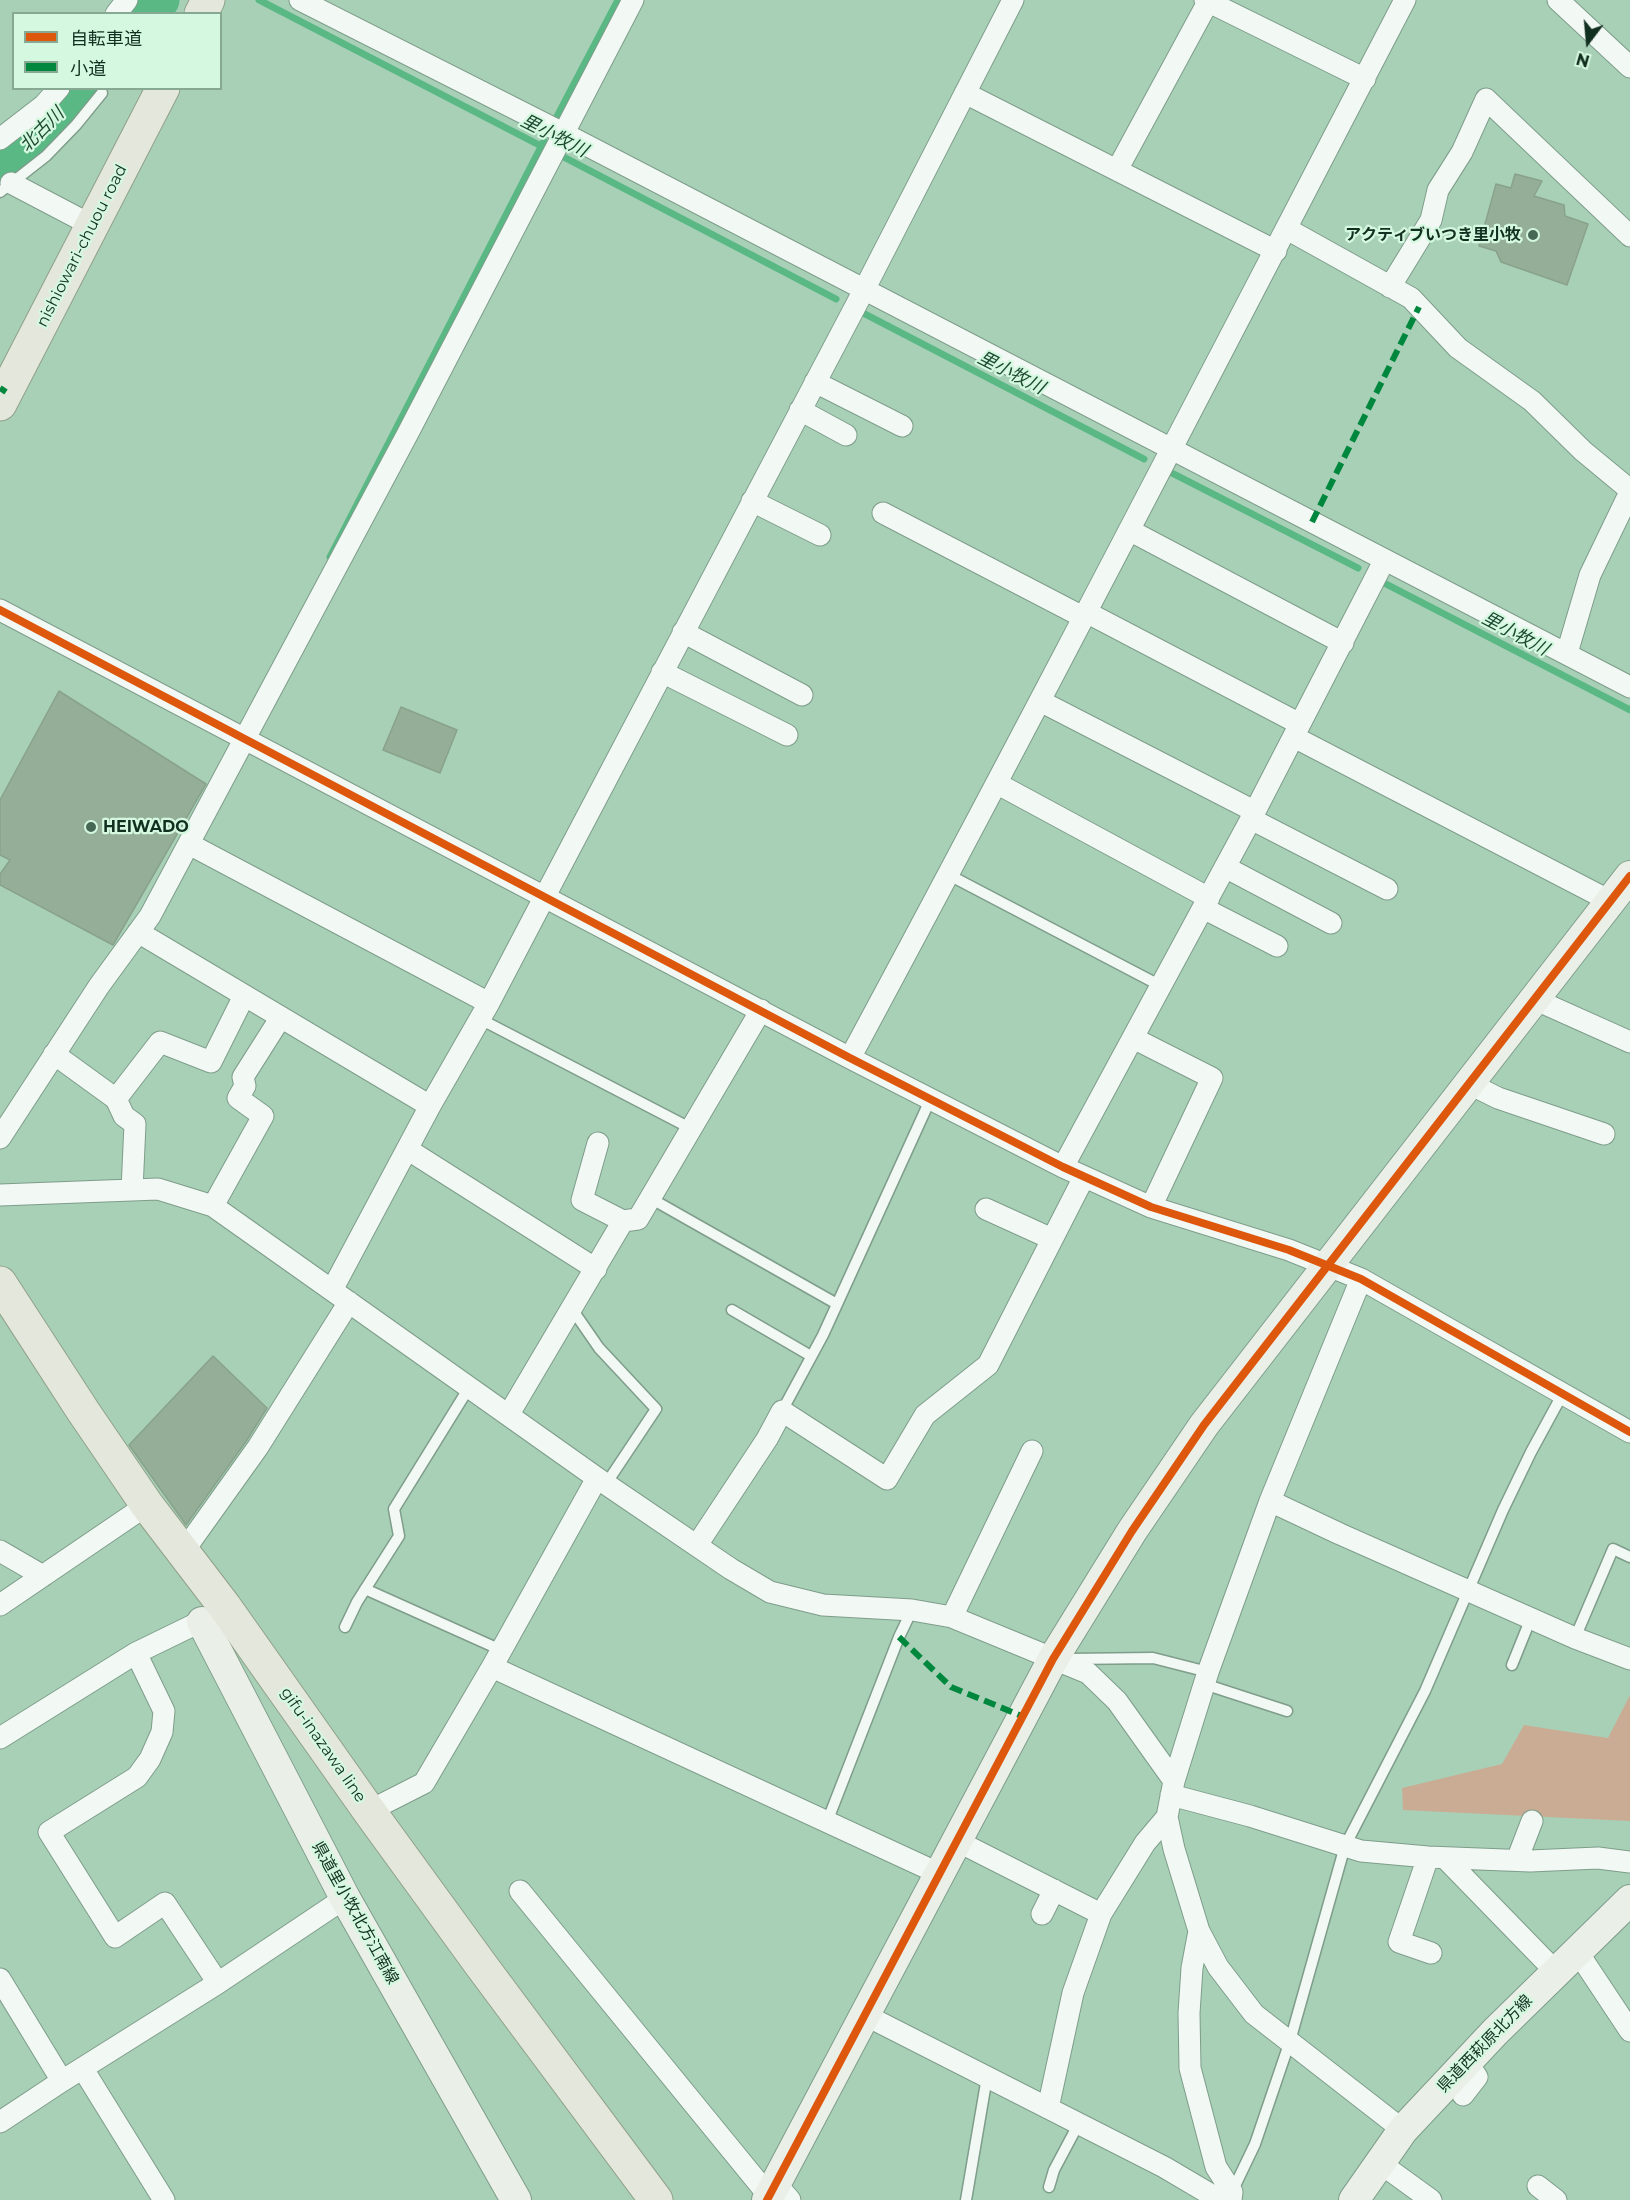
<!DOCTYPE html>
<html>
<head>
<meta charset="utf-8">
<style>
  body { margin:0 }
  #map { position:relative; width:1630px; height:2200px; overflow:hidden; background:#a8d0b7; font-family:Montserrat,"Noto Sans JP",sans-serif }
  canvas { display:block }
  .legend { position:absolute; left:12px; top:12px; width:210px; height:78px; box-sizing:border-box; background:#d5f8e0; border:2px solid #87a893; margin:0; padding:8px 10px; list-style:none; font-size:18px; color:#12301f }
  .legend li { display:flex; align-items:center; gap:12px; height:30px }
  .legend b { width:30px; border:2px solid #87a893 }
  .north { position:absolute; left:1558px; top:12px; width:60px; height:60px; -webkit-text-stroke:4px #d5f8e0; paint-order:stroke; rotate:196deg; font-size:16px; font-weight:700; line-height:24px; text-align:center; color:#12301f }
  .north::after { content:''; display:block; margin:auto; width:21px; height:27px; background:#12301f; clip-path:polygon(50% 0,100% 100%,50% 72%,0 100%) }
</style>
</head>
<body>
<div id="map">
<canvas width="1630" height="2200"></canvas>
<ul class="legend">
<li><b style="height:8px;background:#dd570d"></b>自転車道</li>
<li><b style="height:8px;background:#00873e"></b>小道</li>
</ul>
<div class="north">N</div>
</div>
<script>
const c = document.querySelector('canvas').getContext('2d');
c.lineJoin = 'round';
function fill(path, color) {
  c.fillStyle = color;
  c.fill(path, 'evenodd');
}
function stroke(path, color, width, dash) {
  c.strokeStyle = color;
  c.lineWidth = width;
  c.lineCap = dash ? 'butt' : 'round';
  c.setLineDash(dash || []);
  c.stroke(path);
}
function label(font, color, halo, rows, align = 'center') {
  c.font = font + ' Montserrat,"Noto Sans JP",sans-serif';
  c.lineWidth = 4.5;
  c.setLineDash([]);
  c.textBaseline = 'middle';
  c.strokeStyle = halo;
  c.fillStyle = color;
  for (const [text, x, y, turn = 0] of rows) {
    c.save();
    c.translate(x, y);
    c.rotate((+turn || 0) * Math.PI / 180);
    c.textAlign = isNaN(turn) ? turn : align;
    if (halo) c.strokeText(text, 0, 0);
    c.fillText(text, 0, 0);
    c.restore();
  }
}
const green = new Path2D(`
  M1630 1695V1821L1403 1810 1402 1788 1502 1764 1524 1725 1608 1738Z`);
const stream = new Path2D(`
  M259 0 543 147
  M553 124 618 0
  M556 153 836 299
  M865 314 1144 459
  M1168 471 1358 568
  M330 557 544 141
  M1386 584 1630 710`);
const river = new Path2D(`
  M149 14 160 0
  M0 172 14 162 84 88`);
const building = new Path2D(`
  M1515 174 1542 181 1534 196 1564 205 1565 216 1588 224 1567 285 1501 262 1496 251 1479 246 1496 184 1511 188Z
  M59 691 206 784 113 945 0 885V874L10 860 0 855V800Z
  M401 707 457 730 440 773 383 750Z
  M213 1356 267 1408 247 1440 186 1525 129 1445Z`);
const lane = new Path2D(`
  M0 192 46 156 76 125 102 93
  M949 875 1161 986
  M480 1019 692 1129
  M650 1198 837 1304
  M572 1309 599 1348 656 1409 606 1484
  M732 1310 811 1356
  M782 1411 823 1335 931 1098
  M365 1589 501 1650
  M345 1627 357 1602 399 1536 394 1509 470 1386
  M1575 1638 1613 1549 1630 1557
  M1069 1659 1153 1658 1208 1672
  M1512 1665 1531 1618
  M1204 1684 1287 1711
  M827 1822 899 1637 912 1610
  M1049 2187 1054 2170 1079 2123
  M1232 2192 1255 2144 1290 2041 1345 1846 1425 1691 1503 1510 1531 1452 1562 1395
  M966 2200 987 2077`);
const street = new Path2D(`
  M300 0 563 133 1630 687
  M1205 0 1365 79
  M1558 0 1630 67
  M116 14 127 0
  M965 93 1276 251
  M0 139 44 105 59 88
  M1117 170 1208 2
  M11 183 93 226
  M1287 229 1411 298 1458 348 1532 401 1583 451 1630 490
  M1390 287 1431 220 1438 190 1462 152 1486 99 1630 236
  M815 382 902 426
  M800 410 846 435
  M752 501 820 535
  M883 513 1083 617
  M1129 530 1343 643
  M0 610 850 1058 1063 1167 1151 1207 1289 1250 1361 1279 1630 1432
  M1086 612 1300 724
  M683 632 802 695
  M1567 653 1590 575 1630 492
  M662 672 787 735
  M1040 701 1254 811
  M1294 737 1610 901
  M998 784 1209 898
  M1251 819 1387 889
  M189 844 489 1003
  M1225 867 1331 923
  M1203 908 1277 946
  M138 932 430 1106
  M1534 999 1630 1042
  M1133 1038 1212 1078 1151 1207
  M54 1054 116 1099 124 1116 135 1124 132 1190
  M850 1058C1039 707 1221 353 1405 0
  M1470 1084 1498 1098 1604 1134
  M116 1099 160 1042 211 1062 244 996
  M0 1138 99 986 150 916 408 433 633 0
  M598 1143 582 1200 623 1221
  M407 1149 596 1269
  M1063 1167 1251 819 1384 561
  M0 1195 158 1189 213 1206 597 1478 731 1569 770 1592 823 1605 912 1610 952 1617 1088 1673 1117 1701 1174 1781
  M213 1206 263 1116 238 1098 245 1086 243 1077 281 1017
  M986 1209 1052 1239
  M1361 1279 1270 1501 1208 1672 1174 1781 1167 1817 1174 1849 1199 1931 1218 1967 1254 2014 1403 2130
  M332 1290 430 1106 489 1003 545 896 864 290 1013 0
  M509 1414 623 1221 638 1219 761 1010
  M1270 1501 1340 1534 1575 1638 1630 1659
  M697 1545 767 1439 782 1411 887 1479 925 1415 988 1365 1084 1177
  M0 1551 43 1576
  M183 1552 258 1447 349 1302
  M0 1605 147 1505
  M952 1617 1032 1451
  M136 1653 164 1711 162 1732 150 1759 137 1777 49 1832 115 1937 165 1903 218 1983
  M492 1667 940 1874
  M0 1738 136 1653 212 1616
  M1171 1795 1250 1816 1361 1851 1428 1857 1530 1861 1598 1858 1630 1862
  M369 1811 424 1783 492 1667 597 1478
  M957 1841 1101 1914
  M1428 1857 1399 1942 1431 1953
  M1445 1858 1556 1972
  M1517 1860 1532 1821
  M520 1891 769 2196
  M1042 1914 1054 1890
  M1199 1931 1192 1968 1189 2013 1190 2068 1216 2167 1232 2192 1231 2200
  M1577 1951 1630 2031
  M0 1979 62 2081
  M865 2015 1164 2167 1220 2200
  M83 2069 164 2200
  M1463 2095 1477 2077 1467 2062
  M1048 2108 1073 1993 1101 1914 1145 1843 1167 1817
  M0 2122 62 2081 218 1983 345 1898
  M1380 2163 1431 2200
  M776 2184 790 2200
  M1538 2186 1556 2200`);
const secondary = new Path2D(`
  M202 1622 345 1898 516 2200
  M767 2200 1053 1659 1132 1531 1204 1425 1630 876
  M1354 2200 1403 2130 1495 2032 1630 1900`);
const primary = new Path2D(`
  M201 14 208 0
  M0 404 163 88
  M0 1283 83 1411 147 1505 225 1607 369 1811 481 1965 656 2200`);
const quiet = new Path2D(`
  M0 388 6 392
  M1312 522 1419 307
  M899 1637 951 1687 1022 1716`);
const cycleway = new Path2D(`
  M0 610 850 1058 1063 1167 1151 1207 1289 1250 1361 1279 1630 1432
  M767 2200 1053 1659 1132 1531 1204 1425 1630 876`);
const markers = [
  [1533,235,6,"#466854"],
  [91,827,6,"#466854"]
];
const poiNames = [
  ["アクティブいつき里小牧",1521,235],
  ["HEIWADO",103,827,"left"]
];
const streetNames = [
  ["nishiowari-chuou road",82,246,-63],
  ["gifu-inazawa line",323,1745,55],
  ["県道里小牧北方江南線",355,1913,61],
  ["県道西萩原北方線",1485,2044,-46]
];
const waterNames = [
  ["北古川",42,130,-45],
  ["里小牧川",554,136,27],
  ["里小牧川",1011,373,27],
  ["里小牧川",1515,634,28]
];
fill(green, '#caac94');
stroke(stream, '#5ab885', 7);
stroke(river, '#5ab885', 39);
fill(building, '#95ae98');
stroke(building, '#89a28c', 1.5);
stroke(lane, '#7e9d8a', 13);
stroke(street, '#7e9d8a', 23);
stroke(secondary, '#7e9d8a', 32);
stroke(primary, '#90a188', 35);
stroke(lane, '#f2f8f4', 10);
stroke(street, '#f2f8f4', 21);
stroke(secondary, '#eaefe7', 30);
stroke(primary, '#e3e7dc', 33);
stroke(quiet, '#00873e', 6, [12, 6]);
stroke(cycleway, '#dd570d', 8);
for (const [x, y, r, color] of markers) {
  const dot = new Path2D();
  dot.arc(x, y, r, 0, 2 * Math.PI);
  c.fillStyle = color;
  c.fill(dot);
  stroke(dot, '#d5f8e0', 2);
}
label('bold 16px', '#12301f', '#d5f8e0', poiNames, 'right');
label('16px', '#12301f', '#d5f8e0', streetNames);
label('italic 18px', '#1c4a30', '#d5f8e0', waterNames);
</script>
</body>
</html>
